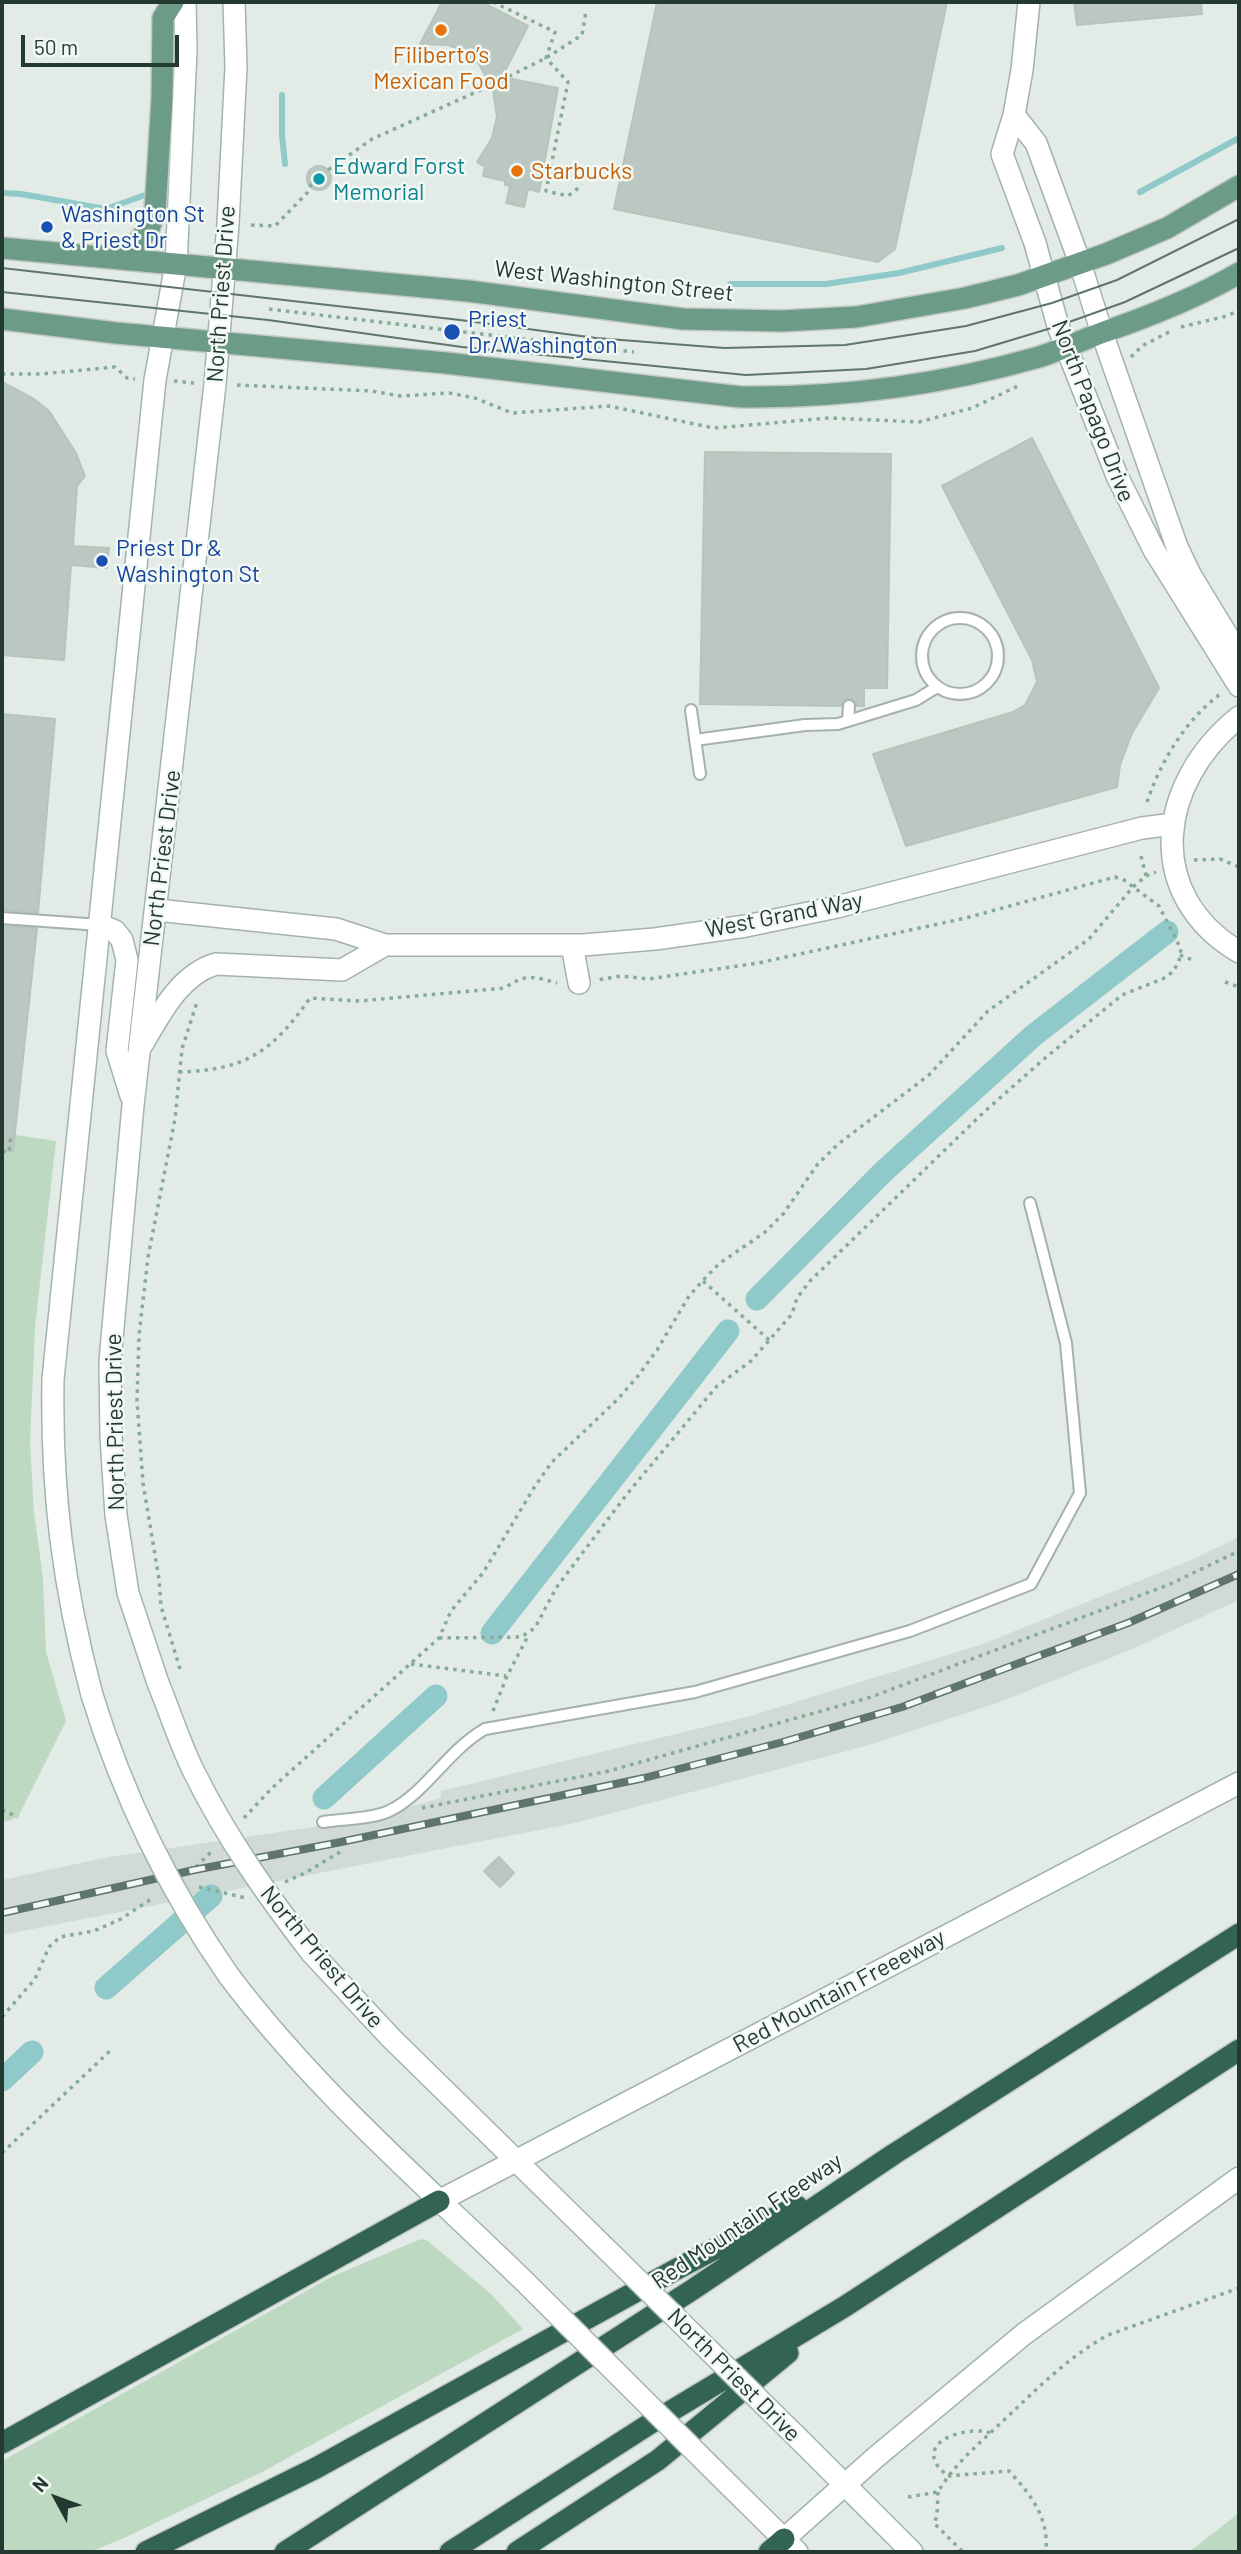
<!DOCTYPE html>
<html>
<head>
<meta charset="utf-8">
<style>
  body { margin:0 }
  #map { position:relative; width:1241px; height:2554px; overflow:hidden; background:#e2ebe6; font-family:Barlow,sans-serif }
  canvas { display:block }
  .frame { position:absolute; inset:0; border:4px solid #243a31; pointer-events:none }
  .north { position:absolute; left:21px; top:2463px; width:70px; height:70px; -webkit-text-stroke:5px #f2f8f4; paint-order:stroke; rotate:311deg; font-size:19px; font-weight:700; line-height:28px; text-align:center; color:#243a31 }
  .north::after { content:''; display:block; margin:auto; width:24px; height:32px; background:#243a31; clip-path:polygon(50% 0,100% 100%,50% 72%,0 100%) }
  .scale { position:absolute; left:21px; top:35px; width:158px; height:32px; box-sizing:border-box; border:4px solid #243a31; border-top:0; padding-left:9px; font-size:21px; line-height:24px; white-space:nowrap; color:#243a31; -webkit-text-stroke:5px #f2f8f4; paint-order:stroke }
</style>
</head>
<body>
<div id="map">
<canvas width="1241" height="2554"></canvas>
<div class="frame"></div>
<div class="north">N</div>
<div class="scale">50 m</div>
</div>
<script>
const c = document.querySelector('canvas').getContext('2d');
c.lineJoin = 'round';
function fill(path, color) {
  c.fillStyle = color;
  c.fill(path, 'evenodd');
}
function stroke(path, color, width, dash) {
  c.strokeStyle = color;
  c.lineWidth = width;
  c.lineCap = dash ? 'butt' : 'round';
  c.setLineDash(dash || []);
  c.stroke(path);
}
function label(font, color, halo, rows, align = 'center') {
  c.font = font + ' Barlow,sans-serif';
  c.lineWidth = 5;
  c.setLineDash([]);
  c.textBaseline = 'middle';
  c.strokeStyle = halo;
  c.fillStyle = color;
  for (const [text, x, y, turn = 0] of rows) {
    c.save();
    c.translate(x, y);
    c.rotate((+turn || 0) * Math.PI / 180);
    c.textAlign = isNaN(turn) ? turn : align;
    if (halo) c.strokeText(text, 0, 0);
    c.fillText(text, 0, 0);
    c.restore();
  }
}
const built = new Path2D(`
  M1239 1537V1600L1130 1650 1000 1702 869 1745 575 1823 2 1935V1880L109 1857 362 1820 441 1798V1791L750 1716 980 1645 1189 1561Z`);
const green = new Path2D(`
  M2 1133 56 1141 35 1327 30 1442 34 1513 43 1578 46 1652 66 1721 18 1817 2 1823Z
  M421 2239 428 2241 493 2296 523 2329 262 2472 124 2538 90 2552H2V2461L333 2276Z
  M1239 2513V2552H1189Z`);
const stream = new Path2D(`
  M282 95V135L285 164
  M1140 192 1239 138
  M2 193 21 194 106 209 145 195
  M730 284H826L899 273 1002 248`);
const canal = new Path2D(`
  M757 1299 883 1172 1034 1035 1167 932
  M492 1633 728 1331
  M324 1798 436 1696
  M106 1988 211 1896
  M2 2080 32 2052`);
const building = new Path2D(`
  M442 2H482L528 26 502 77 558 88 539 192 528 189 524 207 506 203 510 186 505 185V181L483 176 485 167 477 162 492 138 497 117 493 90 479 64 461 50 448 45 420 44Z
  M657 2H947L895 249 878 262 614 209Z
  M1074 2H1201L1202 14 1077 25Z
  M307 178a12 12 0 1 1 24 0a12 12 0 1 1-24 0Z
  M2 382 34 399 49 411 76 453 85 476 77 486 73 546 109 548 107 568 71 565 64 660 2 655Z
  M1032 438 1159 688 1132 733 1120 765 1117 787 906 846 873 754 1013 712 1025 705 1037 682 1032 660 942 486Z
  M705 452 891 454 887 688H864V706H857L854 700 849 698 843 701 841 706 700 704Z
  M2 714 55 719 38 913 2 910Z
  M2 926 37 928 13 1151H2Z
  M499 1857 514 1873 500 1887 484 1871Z`);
const path = new Path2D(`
  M493 2 555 32 546 58 568 82 546 191 568 196 582 185
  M251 225 275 226 307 193 310 186 328 170 372 139 485 88 546 58 582 35 586 11
  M269 309 634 352
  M1181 327 1227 316 1239 310
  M1131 357 1142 346 1171 331
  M2 374H41L115 367 127 378 135 379
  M174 381 194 383
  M237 385 371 391 401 396 449 393 475 398 512 413 609 406 714 428 829 418 919 422 972 408 1020 385
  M1147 802C1161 761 1185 721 1219 695
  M1141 856 1146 876
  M1194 860 1220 859 1239 867
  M1180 955 1195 961
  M1225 982 1239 987
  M179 1072C246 1070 272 1052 310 998L360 1001 505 988C525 973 535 977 557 983
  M2 1152H9L11 1134
  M703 1281 769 1340
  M439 1638 521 1637 535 1628 556 1588 627 1494 717 1386 751 1361 792 1314 797 1298 810 1281 984 1112 1044 1059 1122 995 1167 977 1174 970 1179 961 1181 949 1159 906 1124 880 1115 877 966 918 758 963 648 979 621 976 597 980
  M411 1664 506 1676
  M180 1669 161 1606 159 1579 143 1483 137 1401 139 1335 148 1257 175 1119 182 1049 197 1002
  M493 1711 507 1676 528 1636
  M422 1808 609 1771 871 1697 1168 1585 1239 1551
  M2 1810 18 1817
  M244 1818 272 1788 439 1638 451 1611 483 1573 535 1486 552 1462 618 1399 638 1376 657 1350 689 1296 707 1276 720 1263 764 1233 784 1213 817 1165 837 1145 929 1075 988 1011 1089 939 1133 887 1146 876 1156 872
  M190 1873 214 1849
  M285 1882 305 1873 340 1852
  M199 1887 246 1898
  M2 2017 35 1979 49 1947 60 1937 94 1931 121 1919 154 1897
  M2 2153 111 2050
  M990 2433C975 2426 922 2437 936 2463 938 2468 944 2472 947 2476L1009 2471C1031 2495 1049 2517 1046 2552
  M938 2492 937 2516 934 2523 963 2552
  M908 2497 938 2492C955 2463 980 2443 1004 2420 1037 2389 1068 2357 1108 2335L1239 2288`);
const service = new Path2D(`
  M922 656a38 38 0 1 1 76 0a38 38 0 1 1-76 0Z
  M691 710 700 774
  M848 721 849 706
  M695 740 805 725 838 724 916 700 937 687
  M2 918 100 925
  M323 1822C342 1819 373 1819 389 1811 425 1794 448 1750 485 1729L695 1692 910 1631 1031 1584 1080 1493 1066 1343 1030 1203`);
const minor = new Path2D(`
  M1029 2 1022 70 1014 115 1002 154 1035 243 1058 326 1117 476 1154 550 1239 686
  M1014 115 1036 143 1080 263 1102 333 1177 547 1191 576 1239 655
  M1239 717C1158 782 1142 894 1239 952
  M157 910 336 929 385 945H583L655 939 746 926 837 907 1142 828 1174 824
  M572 945 579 983
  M140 1048C159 1017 178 975 216 964L342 970 385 945`);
const secondary = new Path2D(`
  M100 925 115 931 122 940 127 960 117 1051 131 1096
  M158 1683 128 1593 116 1515 111 1436 110 1361 133 1105 215 384 228 224 236 67 234 2
  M92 1695C63 1587 51 1491 53 1379L155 380 176 264 186 51 185 2
  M311 1952 391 2038 594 2237
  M229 1976C315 2090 423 2183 524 2281
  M439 2201 1239 1783
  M801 2441 912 2552
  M730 2486 797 2552
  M784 2539 876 2457 1024 2334 1239 2178`);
const primary = new Path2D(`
  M2 248 468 291 683 319 782 321 856 317 965 298 1018 285 1106 254 1167 228 1239 186
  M104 256 136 244 149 229 155 211 162 99 163 18 173 2
  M2 319 116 333 446 363 741 397C842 398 941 385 1039 357 1061 350 1082 340 1104 332 1150 316 1196 298 1239 273`);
const motorway = new Path2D(`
  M2 2443 439 2201
  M146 2552 316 2468 675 2270 797 2206
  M285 2552 692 2290 894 2154 1239 1934
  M450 2552 651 2423 844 2307 1239 2050
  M517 2552 658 2460 788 2353
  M769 2552 784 2539`);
const tram = new Path2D(`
  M2 268 460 320 596 338 724 348 845 345 966 326 1052 303 1117 280 1239 219
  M2 292 268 320 462 347 746 375 866 369 975 351 1058 326 1125 302 1239 248`);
const rail = new Path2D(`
  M2 1913 194 1870 336 1843 644 1778 783 1742 902 1707 1014 1665 1128 1623 1239 1574`);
const secondaryBridge = new Path2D(`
  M158 1683C170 1712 180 1744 194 1772 226 1837 267 1895 311 1952
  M92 1695C123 1796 169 1890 229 1976
  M594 2237 801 2441
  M524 2281 730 2486`);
const markers = [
  [441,30,7,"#e8710a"],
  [517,171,7,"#e8710a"],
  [319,179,7,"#0f9aa8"],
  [47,227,7,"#1a4fb4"],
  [452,332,9,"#1a4fb4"],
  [102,561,7,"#1a4fb4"]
];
const foodNames = [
  ["Filiberto’s",441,55],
  ["Mexican Food",441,81],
  ["Starbucks",531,171,"left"]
];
const cultureNames = [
  ["Edward Forst",333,166],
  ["Memorial",333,192]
];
const transitNames = [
  ["Washington St",61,214],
  ["& Priest Dr",61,240],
  ["Priest",468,319],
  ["Dr/Washington",468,345],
  ["Priest Dr &",116,548],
  ["Washington St",116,574]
];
const streetNames = [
  ["West Washington Street",614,281,6],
  ["North Priest Drive",221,294,-86],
  ["North Papago Drive",1093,411,69],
  ["North Priest Drive",162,858,-83],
  ["West Grand Way",784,915,-11],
  ["North Priest Drive",115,1422,-91],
  ["North Priest Drive",322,1957,50],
  ["Red Mountain Freeeway",839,1991,-28],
  ["Red Mountain Freeway",747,2221,-34],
  ["North Priest Drive",734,2375,45]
];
fill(built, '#d1dad5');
fill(green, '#bed9c1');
stroke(stream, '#90c9ca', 6);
stroke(canal, '#90c9ca', 23);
fill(building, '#bbc8c1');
stroke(building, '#b6c4bc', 2);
stroke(service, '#a5b2ac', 14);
stroke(minor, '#a5b2ac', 24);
stroke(secondary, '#a2b5ac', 24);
stroke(primary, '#c2c8c5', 24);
stroke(motorway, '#c2c8c5', 24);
stroke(path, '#86ab9a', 3.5, [3.5, 5]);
stroke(service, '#fff', 10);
stroke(minor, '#fff', 21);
stroke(secondary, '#fff', 21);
stroke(primary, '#6c9b88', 21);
stroke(motorway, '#336352', 21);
stroke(tram, '#5f756c', 2);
stroke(rail, '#5f756c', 8);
stroke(rail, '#f2f8f4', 5, [16]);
stroke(secondaryBridge, '#a2b5ac', 24, []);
stroke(secondaryBridge, '#fff', 21);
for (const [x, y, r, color] of markers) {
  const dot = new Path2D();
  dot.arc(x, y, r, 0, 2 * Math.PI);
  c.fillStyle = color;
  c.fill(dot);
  stroke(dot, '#f2f8f4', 2.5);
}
label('23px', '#c56008', '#f2f8f4', foodNames);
label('23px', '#0d838f', '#f2f8f4', cultureNames, 'left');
label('23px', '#164399', '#f2f8f4', transitNames, 'left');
label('23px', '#243a31', '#f2f8f4', streetNames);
</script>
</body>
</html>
